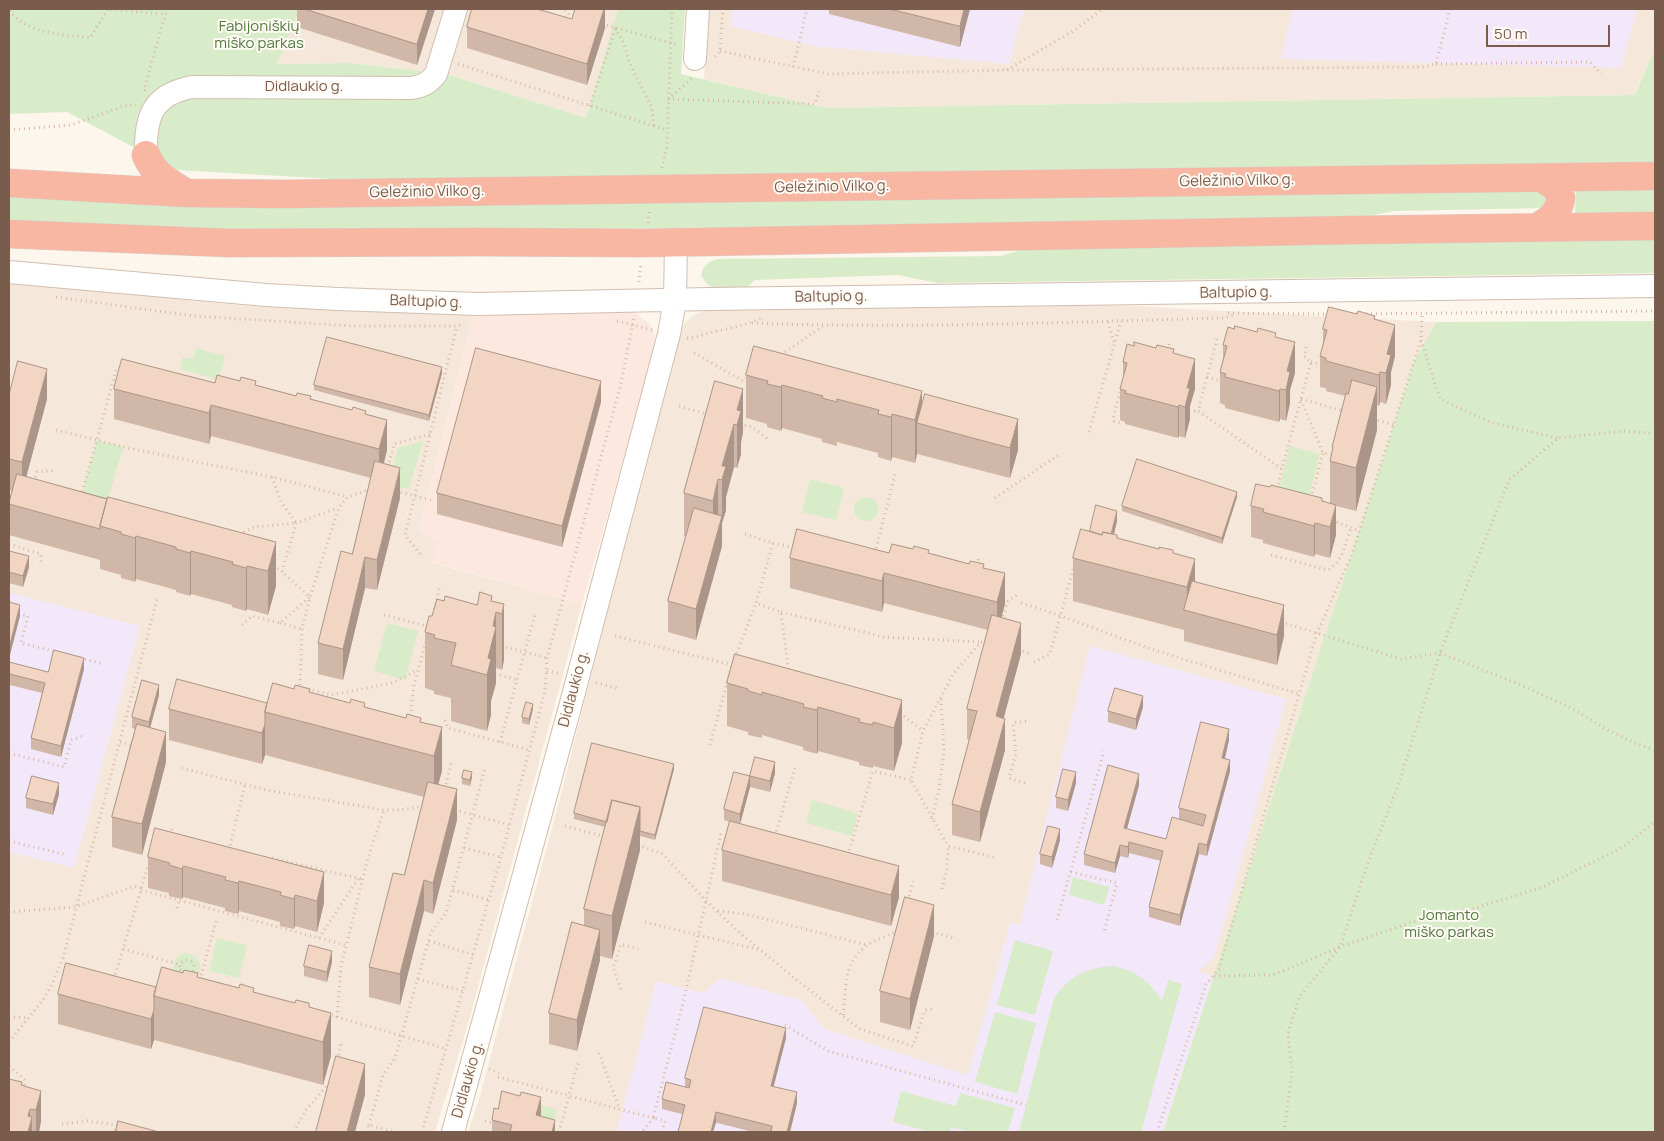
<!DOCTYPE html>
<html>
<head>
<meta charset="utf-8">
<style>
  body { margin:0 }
  #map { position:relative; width:1664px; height:1141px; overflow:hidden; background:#fdf6ec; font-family:Manrope,sans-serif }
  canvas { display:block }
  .frame { position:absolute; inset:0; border:10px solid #7a5c4d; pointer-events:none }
  .scale { position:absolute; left:1486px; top:25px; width:124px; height:22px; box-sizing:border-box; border:2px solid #7a5c4d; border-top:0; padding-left:6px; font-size:15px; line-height:18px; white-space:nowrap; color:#7a5c4d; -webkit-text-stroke:4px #fffaf3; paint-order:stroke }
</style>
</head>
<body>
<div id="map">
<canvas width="1664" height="1141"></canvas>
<div class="frame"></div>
<div class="scale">50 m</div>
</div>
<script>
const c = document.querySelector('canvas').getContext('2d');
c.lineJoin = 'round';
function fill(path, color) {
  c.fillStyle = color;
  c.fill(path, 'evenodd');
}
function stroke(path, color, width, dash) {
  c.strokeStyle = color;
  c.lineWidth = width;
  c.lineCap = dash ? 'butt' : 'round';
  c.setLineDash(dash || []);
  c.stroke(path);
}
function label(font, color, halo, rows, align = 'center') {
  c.font = font + ' Manrope,sans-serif';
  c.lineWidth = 4;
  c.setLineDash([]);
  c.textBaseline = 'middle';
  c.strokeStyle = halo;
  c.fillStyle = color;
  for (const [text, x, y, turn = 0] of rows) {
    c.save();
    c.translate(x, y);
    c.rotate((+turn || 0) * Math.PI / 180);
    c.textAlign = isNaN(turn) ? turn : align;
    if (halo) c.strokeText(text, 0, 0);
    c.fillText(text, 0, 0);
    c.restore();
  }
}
const residential = new Path2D(`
  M300 9H618L586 118 446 74 350 63 277 64Z
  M708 9H1655V48L1635 95 826 108 704 79Z
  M9 277 137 295 246 306 344 311 474 313 419 530 438 542 433 563 582 604 466 1031 435 1132H9Z
  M1113 305 1436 322 1414 362 1163 1132H468L478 1103 561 795 668 368 677 336 683 325 692 316 703 311 715 310Z`);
const commercial = new Path2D(`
  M627 311 636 313 650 324 654 332 656 345 582 604 432 562 437 543 419 530 474 313Z`);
const education = new Path2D(`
  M733 9H1024L1009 64 813 46 731 26Z
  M1293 9H1637L1621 68 1281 59Z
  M9 593 140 626 74 868 9 852Z
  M1090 646 1286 699 1214 958 1198 971 1214 976 1163 1132H617L656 981 703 993 720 978 801 1000 824 1029 968 1075 1010 923 1020 924Z`);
const green = new Path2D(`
  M9 9H300L277 64 350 63 446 74 586 118 618 9H685L681 74 826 108 1635 95 1655 48V165L807 176 333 179 177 170 67 112 9 114Z
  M1538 187 1550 191 1546 208 1394 211 1348 220 251 233 9 223V195Z
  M1655 187V214L1576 215 1575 213 1576 190Z
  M1655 239V273L938 283 897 275 755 280 747 287H712L706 283 701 275C704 265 707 262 718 259L1000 256 1035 246Z
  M1655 321V1132H1163L1414 362 1436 322Z
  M196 348 225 356 219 380 180 369 183 357 193 359Z
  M97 440 123 447 105 510 79 505Z
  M423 441 409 489 388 484 398 448Z
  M1290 446 1320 454 1307 504 1277 496Z
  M810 479 844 488 836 520 802 512Z
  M854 509a12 12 0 1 1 24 0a12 12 0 1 1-24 0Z
  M387 623 418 631 405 680 374 671Z
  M812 800 858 813 852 836 806 823Z
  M1073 877 1109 887 1104 905 1069 895Z
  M217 938 247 945 239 978 209 971Z
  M1015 940 1053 951 1035 1015 997 1005Z
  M184 953C198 954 204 965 197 977L173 971 175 960Z
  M1112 966C1135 970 1150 981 1162 1001L1168 980 1182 984 1141 1132H1019L1054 998C1069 976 1087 968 1112 966Z
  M995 1012 1036 1023 1017 1094 975 1082Z
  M901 1091 956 1106 960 1093 1015 1108 1008 1132H972L951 1127 949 1132H931L893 1122Z
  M536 1104 557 1109 552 1131 531 1126Z`);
const path = new Path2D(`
  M565 10 569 15 575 16
  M9 11C31 35 60 34 90 38L108 9 165 14
  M602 24 678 45
  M615 28 623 42 630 64 652 108 654 126
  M720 51 828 74 1007 70 1422 67 1436 64 1450 9
  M715 57 720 51 723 9
  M458 64 667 130
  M1436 64 1590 62 1601 74
  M793 67 807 9
  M1007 70 1073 31 1103 9
  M145 91 144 89 167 9
  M668 99 815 104 819 91
  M668 99 694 77
  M590 106 615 29
  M9 130 71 125 124 106 136 105
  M662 168 667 146 672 9
  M648 223 650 209
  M639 282 641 264
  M56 297 194 316 352 326H457L462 324
  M1228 313 1330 314
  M1351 314 1655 311
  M617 321 652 330
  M1108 322 1114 343
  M752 323C909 329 1067 322 1224 318L1235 315
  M687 338C697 338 704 334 713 332 730 328 747 325 762 318
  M1217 339 1198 411 1282 469 1311 362 1304 356 1306 347
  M1421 340 1440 399 1492 423 1558 438
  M1168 350 1170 341
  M694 353 743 381 749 377
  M781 355 823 326
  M1311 362 1322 365
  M116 370 97 440 123 447 272 477 348 497
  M1207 377 1222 381
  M1121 387 1113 419 1114 421 1123 424
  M1301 399 1343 411
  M1301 400 1323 453 1335 455
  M679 406 710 415
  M1189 411H1198
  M1373 419 1394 425
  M740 424 752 427 769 440
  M56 430 97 440 81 496
  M1089 432 1121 321
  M388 467 394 444 430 434
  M34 482 37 472 56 470
  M1277 489 1282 469
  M396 491 434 501
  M995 498 1060 454
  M1311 498 1323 453
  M1332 520 1359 531
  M239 534 254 527 296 523 281 502 272 477
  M745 534 773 543 756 603 781 612 789 673
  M773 543 794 548
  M9 544 41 554V565
  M875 553 895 474
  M420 554 405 535 457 326
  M1271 555 1328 570C1343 562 1346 542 1351 527
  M274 565 282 572
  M977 565 979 557
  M1021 603C1068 617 1114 637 1161 652 1207 667 1253 680 1300 694
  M9 611 28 616 21 643 57 652
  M781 612 884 637 980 642
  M384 615 430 627
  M432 619 440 586
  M1002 621 1008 601 1019 594
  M1281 622 1401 659 1440 653 1521 685 1575 710 1606 729 1635 743 1655 750
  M280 623 302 629
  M242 625 252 616 280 623 310 597 282 572 296 523 338 508
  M615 636 736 666
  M987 643 981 642 953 674 923 731 911 780 948 846 997 858
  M501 646 547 658
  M1018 650 1032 654
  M80 658 103 664
  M735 658 756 603
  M1034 662 1050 654 1074 566
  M547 671 561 674
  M495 674 518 680
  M596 683 617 688
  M297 688 300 687 302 629 310 597 339 507 348 497 371 489
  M308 689 331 695 392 683 418 670
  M411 711 414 685 426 642
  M900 713 923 731
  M445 720 448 728 529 750
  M120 742 133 746
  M500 742 535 614
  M710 745 732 664
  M9 753 64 767 71 740 83 736
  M182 768 266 790 384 810H400L424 806
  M1025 783 1009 778 1016 754 1013 723 1029 721
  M445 789 452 760
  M455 810 510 825
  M932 819 939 789 944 751 941 699
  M565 826 606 837
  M170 835 173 826
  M775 836 795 767
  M9 841 67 855
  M638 845 663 854 705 900 740 933 799 982 860 1029 913 1046 925 1010 934 1009
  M464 848 501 857
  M229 850 245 785
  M848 855 873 771 911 780
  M272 858 362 879
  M1071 872 1117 883 1104 932
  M942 889 947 869 948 846
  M141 890 345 945
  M453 890 489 900
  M908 901 913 881
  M177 908 179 901
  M718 911 746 914 867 945
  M9 912 75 907 135 886 142 888
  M1057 920 1104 751
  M645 922 760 950
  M932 932 953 938
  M319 938 358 879
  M429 941 474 955
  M123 949 181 965
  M180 967a7 7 0 1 1 14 0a7 7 0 1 1-14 0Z
  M1214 976 1273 975 1340 947 1412 922 1476 908 1543 887 1623 847 1655 822
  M114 979 148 866
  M418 979 463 991
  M200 980 217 918
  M621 989 613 968 621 944 638 949
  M327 1014 447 1049
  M843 1015C847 988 842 965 866 946 875 939 888 937 897 930
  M9 1017 28 1018
  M337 1017 341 966 368 858 384 810
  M785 1025 828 1051 1026 1105
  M9 1042 43 1000 51 986 63 958 157 599
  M599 1053 619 1108
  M337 1060 341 1044
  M9 1066 25 1080 24 1088
  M489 1069 499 1073
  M498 1077 653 1118 642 1132
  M485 1121 496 1124
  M62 1124 87 1121 117 1125 115 1132
  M369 1125 383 1075 395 1058 431 932 446 913 485 768
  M294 1132 305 1111 330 1082
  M367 1132 369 1125 395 1132
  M422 1132 501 857 545 691 547 658 621 383 634 318
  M559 1132 578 1063
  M662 1132 665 1121 653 1118 684 999 721 833
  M1157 1132 1206 984 1219 969 1317 633 1352 554 1421 340 1422 314
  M1284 1132 1292 1073 1288 1033 1299 997 1340 947 1367 865 1399 783 1440 653 1509 480 1558 438 1623 431 1655 433`);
const minor = new Path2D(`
  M695 59 698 9
  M146 155C145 118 151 95 192 87L412 88C423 86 429 83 436 74L456 9
  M9 272 266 295 338 299 478 304 709 299 1655 286
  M453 1132 569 711 669 334 675 300 676 243`);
const highway = new Path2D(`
  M146 155C155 176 168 181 186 193
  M9 183 186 193 283 194 1655 176
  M1536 228C1550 220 1558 214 1561 198L1558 189 1541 177
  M9 234 229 243 478 242 644 243 1357 230 1655 226`);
const wall = new Path2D(`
  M297 9H435L417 65 297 27Z
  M605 9V28L587 85 467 48V27L572 19Z
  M829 9H970L960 47 829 14Z
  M1375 319 1395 356 1391 372V385L1386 404 1380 402 1379 406 1377 405V430L1356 511 1336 506V535L1330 558 1315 554 1314 557 1263 543V540L1251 537V506L1322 501 1330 503V461L1332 454V447L1345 396 1326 391V388L1320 387V356L1323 344V329Z
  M1276 337 1295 373 1290 390V403L1286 421 1280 419 1279 422 1225 408V405L1220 403V372L1223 359V345Z
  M1174 353 1195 389 1190 406V419L1185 438 1179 436 1178 438 1125 424V422L1120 420V389L1123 378V362Z
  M442 373 429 421 314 390V385Z
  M746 375 922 403 1018 450 1010 478 917 454 915 463 892 457 891 461 878 457V453L837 442V446L822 442V439L782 428 781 431 767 427V424L746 418Z
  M715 381 743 432 741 442V454L737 468 734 467 726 497V510L722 523V546L696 640 668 632V601L686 537 684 536V493Z
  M215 383 256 385 366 414 387 450 384 464 400 498 377 590 365 588 343 680 318 674V643L352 554 371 478 211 436 209 444 114 419V389Z
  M9 395 47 399 26 477 276 542V586L268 615 247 609 246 611 232 607V605L191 594 190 596 176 592V590L136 579 135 582 121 578V575L100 569V560L9 535V504L12 491 9 490Z
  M601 402 562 547 437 514V493Z
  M1237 497 1222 544 1122 511V506Z
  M1117 521 1114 534 1117 539 1173 553 1195 581 1284 636 1277 665 1184 641V630L1073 601V558L1090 531Z
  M9 551 29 567 23 587 9 583Z
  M889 553H929L984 568 1005 604 1001 618 1021 654 1003 718 1005 750 980 842 952 835V804L969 740 967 739V709L988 630 884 603 882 612 790 588V558Z
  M492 601 504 604V660L502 670 496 668V683L491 701V715L487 731 451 721V698L434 694V691L425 688V632L432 616Z
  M9 662 48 672 84 669 61 757 31 749V738L42 693 10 685 9 689Z
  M727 683 902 700V743L894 771 873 766V768L859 765V762L818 751 817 754 803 750V747L762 735V738L748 735V732L727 726Z
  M310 693 421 722 442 771 438 784 457 820 433 914 424 911 400 1005 369 997V967L404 875 424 797 265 755 262 764 169 740V709L267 703Z
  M159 695 150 727 166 762 142 855 112 847V817L135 729 132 728V717Z
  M1143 707 1136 730 1108 722V711Z
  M533 709 529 725 522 723V717Z
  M1229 740 1225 759 1230 771 1207 856 1199 854 1180 926 1149 917V907L1161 861 1129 853 1128 858 1120 856 1115 873 1084 865V854L1139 785 1127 829 1166 839 1179 819V808Z
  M674 769 655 840 640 836V850L612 959 600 956V960L577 1051 549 1044V1013L584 926V909L605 827 574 819V813Z
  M775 773 770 792 750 787V776Z
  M472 777 470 786 462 784V778Z
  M1076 783 1068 811 1056 808V797Z
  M750 787 740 824 899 897 891 926 722 881V850L730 822 724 820V809Z
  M59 794 53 815 26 808V798Z
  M1060 840 1052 868 1040 864V854Z
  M148 857 324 903 317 932 295 926 294 929 280 926V922L239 911 238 914 225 911V908L183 897 182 899 169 896V893L148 888Z
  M934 936 910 1030 880 1022V991Z
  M332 962 327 982 304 976V966Z
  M198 977 309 1007 331 1056 323 1085 154 1040 151 1049 58 1024V994L156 987Z
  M786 1038 773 1086 797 1103 790 1132H753L662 1109V1099L685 1087V1078Z
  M22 1086 41 1091V1121L39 1132H9Z
  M541 1117 555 1132H492V1120Z`);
const shadedWall = new Path2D(`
  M428 9H435L417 65V44Z
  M604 9H605V28L587 85V64Z
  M964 9H970L960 47V26Z
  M1395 325V356L1391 372V385L1386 404V373L1387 354Z
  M1295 342V373L1290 390V403L1286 421V390L1287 371Z
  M1195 359V389L1190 406V419L1185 438V407L1187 388Z
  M442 367V373L429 421V415Z
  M47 369V399L22 493V462Z
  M1380 372V402L1379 406V375Z
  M601 381V402L562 547V526Z
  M782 385V428L781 431V387Z
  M1377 387V430L1356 511V468Z
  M743 389V432L741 442V454L737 468V410Z
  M1280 389V419L1279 422V391Z
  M922 391V424L917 423V454L915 463V420Z
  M211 405V436L209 444V413Z
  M1179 405V436L1178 438V407Z
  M892 414V457L891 461V417Z
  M1018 419V450L1010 478V448Z
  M387 420V450L379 480V449Z
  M734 424V467L726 497V510L722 523V466Z
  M400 468V498L377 590V560Z
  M718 479V523L713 544V501Z
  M1237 492V497L1222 544V538Z
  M1336 505V535L1330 558V527Z
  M1117 511V521L1110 551V541Z
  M722 516V546L696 640V609Z
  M1315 523V554L1314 557V526Z
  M136 536V579L135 582V538Z
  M276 542V586L268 615V571Z
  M191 551V594L190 596V553Z
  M29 556V567L23 587V576Z
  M365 557V588L343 680V649Z
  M1195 559V602L1187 611V587Z
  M247 566V609L246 611V568Z
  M884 573V603L882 612V581Z
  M1005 573V604L997 633V602Z
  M492 596V640L493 626 496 612V683L491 701V715L487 731V675L491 601Z
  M504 604V660L502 670V614Z
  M20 605V616L9 659V648Z
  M1284 605V636L1277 665V635Z
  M1021 623V654L996 747V716Z
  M84 658V669L61 757V746Z
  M10 674V685L9 689V678Z
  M159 685V695L149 732V722Z
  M1143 696V707L1136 730V719Z
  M902 700V743L894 771V728Z
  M533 704V709L529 725V719Z
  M818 707V751L817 754V710Z
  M1005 719V750L980 842V812Z
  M265 724V755L262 764V733Z
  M442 727V771L434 800V756Z
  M1229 729V740L1222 769V758Z
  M166 732V762L142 855V824Z
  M1230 760V771L1207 856V845Z
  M775 762V773L770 792V781Z
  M674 764V769L655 840V835Z
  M472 772V777L470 786V780Z
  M1076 772V783L1068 811V800Z
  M1139 774V785L1124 839V828Z
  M750 776V787L740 824V814Z
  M59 783V794L53 815V804Z
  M457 789V820L433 914V883Z
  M640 807V850L612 959V916Z
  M1060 829V840L1052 868V857Z
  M1129 842V853L1128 858V847Z
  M1199 843V854L1180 926V915Z
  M1120 845V856L1115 873V863Z
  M183 866V897L182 899V869Z
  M899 866V897L891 926V895Z
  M324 872V903L317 932V901Z
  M424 880V911L400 1005V974Z
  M239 881V911L238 914V883Z
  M295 895V926L294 929V899Z
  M934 905V936L910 1030V999Z
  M600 930V960L577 1051V1020Z
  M332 951V962L327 982V972Z
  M154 1010V1040L151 1049V1019Z
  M331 1013V1056L323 1085V1042Z
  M786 1028V1038L771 1097V1086Z
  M365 1064V1095L355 1132H347Z
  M41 1091V1121L39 1132H36V1110Z
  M797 1092V1103L790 1132H787Z
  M541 1097V1132L536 1115Z
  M30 1109V1126L32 1117V1132H28V1116Z
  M716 1112V1123L713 1132H711Z
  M555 1120V1132H552Z`);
const building = new Path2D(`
  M305 9H428L417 44Z
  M472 9H537L572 19 575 9H604L587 64 467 27Z
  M890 9H964L960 26Z
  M1329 307 1357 314 1358 311 1375 316 1374 319 1395 325 1387 354 1391 355 1386 373 1380 372 1379 375 1326 361V358L1320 356 1327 330 1323 329Z
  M1235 326 1257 332 1258 328 1276 333 1275 337 1295 342 1287 371 1290 372 1286 390 1280 389 1279 391 1225 377 1226 374 1220 372 1227 346 1223 345 1228 327 1234 329Z
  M327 337 442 367 429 415 314 385Z
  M1134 342 1156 348 1157 345 1174 349 1173 353 1195 359 1187 388H1190L1185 407 1179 405 1178 407 1125 393 1126 391 1120 389 1127 363 1123 362 1127 344 1134 346Z
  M754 346 922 391 915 420 892 414 891 417 878 414 879 410 837 399V402L822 398 823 396 782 385 781 387 767 384 768 381 746 375Z
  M476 348 601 381 562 526 437 493Z
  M122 359 215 383 217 375 240 381 241 377 256 381 255 385 296 396 297 393 311 396 310 399 352 410 353 407 366 411 365 414 387 420 379 449 211 405 209 413 114 389Z
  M18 361 47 369 22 462 9 459V395Z
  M1352 380 1377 387 1356 468 1330 461 1333 447H1332L1346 393 1348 394Z
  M715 381 743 389 737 410 741 411 737 425 734 424 722 466H726L722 480 718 479 713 501 684 493Z
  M925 394 1018 419 1010 448 917 423Z
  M1137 459 1237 492 1222 538 1122 506Z
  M375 461 400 468 377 560 365 557 343 649 318 643 341 551 352 554Z
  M17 474 107 499 100 526V529L9 504Z
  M1256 484 1270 487 1271 485 1322 498V501L1336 505 1330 527 1315 523 1314 526 1263 512 1264 509 1251 506Z
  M108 497 276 542 268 571 247 566 246 568 232 564 233 562 191 551 190 553 176 549V547L136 536 135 538 121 534V532L100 526Z
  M1096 505 1117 511 1111 534 1103 532 1102 535 1090 531Z
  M694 508 722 516 696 609 668 601Z
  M797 529 889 553 892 544 913 549 914 546 929 550 928 553 969 564 970 561 984 564 983 568 1005 573 997 602 884 573 882 581 790 558Z
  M1081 529 1102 535 1103 532 1117 535V538L1159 549V547L1173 550V553L1195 559 1187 587 1073 558Z
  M9 551 29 556 23 576 9 572Z
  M1192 581 1284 605 1277 635 1184 610Z
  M480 592 492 596 491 601 504 604 502 614 496 612 493 626 496 627 488 658 491 659 487 675 451 665 456 643 434 638 435 635 425 632 429 616H432L437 599 444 601 445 596 477 605Z
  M9 602 20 605 9 648Z
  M992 615 1021 623 996 716 1005 719 980 812 952 804 977 711 967 709Z
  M54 650 84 658 61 746 31 738 45 683 10 674 9 678V662L48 672Z
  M735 654 902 700 894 728 873 722V725L859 722 860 719 818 707 817 710 803 707 804 704 762 692V695L748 691V689L727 683Z
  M177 679 267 703 265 712V724L262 733 169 709Z
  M142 680 159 685 149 722 132 717Z
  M273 683 294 689 295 685 310 689 309 692 350 703 351 699 365 703 364 707 406 718 407 714 421 718 420 722 442 727 434 756 265 712Z
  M1115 688 1143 696 1136 719 1108 711Z
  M526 702 533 704 529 719 522 717Z
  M1201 722 1229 729 1222 758 1230 760 1207 845 1199 843 1180 915 1149 907 1163 851 1129 842 1128 847 1120 845 1115 863 1084 854 1108 765 1139 774 1124 828 1166 839 1172 817 1203 826 1206 815 1179 808Z
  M137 724 166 732 142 824 112 817Z
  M592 743 674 764 655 835 640 831V807L612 800 607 822 574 813Z
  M755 757 775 762 770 781 750 776Z
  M1063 769 1076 772 1068 800 1056 797Z
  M464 770 472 772 470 780 462 778Z
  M734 772 750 776 740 814 724 809Z
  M32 776 59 783 53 804 26 798Z
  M428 782 457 789 433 883 424 880 400 974 369 967 393 873 404 875Z
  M612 800 640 807 612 916 584 909Z
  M730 821 899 866 891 895 722 850Z
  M1048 826 1060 829 1052 857 1040 854Z
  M155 828 324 872 317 901 295 895 294 899 280 895 281 892 239 881 238 883 225 880 226 877 183 866 182 869 169 865 170 863 148 857Z
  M905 897 934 905 910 999 880 991Z
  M572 922 600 930 577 1020 549 1013Z
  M309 945 332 951 327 972 304 966Z
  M66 963 156 987 154 996V1010L151 1019 58 994Z
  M162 967 183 973 184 970 198 973 197 977 239 988 240 984 254 988 253 992 295 1003 296 1000 309 1003V1007L331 1013 323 1042 154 996Z
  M704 1007 786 1028 771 1086 797 1092 787 1132H771L772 1126 716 1112 711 1132H678L685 1105 662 1099 666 1082 689 1088 691 1080 685 1078Z
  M336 1056 365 1064 347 1132H316Z
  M9 1079 22 1082 21 1085 41 1091 36 1110 30 1109 28 1116 32 1117 28 1132H9Z
  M502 1091 520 1096 521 1092 541 1097 536 1115 555 1120 552 1132H510L512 1125 492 1120 494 1108 498 1109Z
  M118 1121 159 1132H116Z`);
const parkNames = [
  ["Fabijoniškių",259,27],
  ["miško parkas",259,44],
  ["Jomanto",1449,916],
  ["miško parkas",1449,933]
];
const streetNames = [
  ["Didlaukio g.",304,87],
  ["Geležinio Vilko g.",1237,181,-1],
  ["Geležinio Vilko g.",832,187,-1],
  ["Geležinio Vilko g.",427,192,-1],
  ["Baltupio g.",1236,293,-1],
  ["Baltupio g.",831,297,-1],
  ["Baltupio g.",426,302,2],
  ["Didlaukio g.",574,689,-75],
  ["Didlaukio g.",468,1080,-74]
];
fill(residential, '#f5e8da');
fill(commercial, '#fde8e0');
fill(education, '#f3e8fa');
fill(green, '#d8ecc9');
stroke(minor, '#d1beb0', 24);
stroke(highway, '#dad1cd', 29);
stroke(path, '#d9b8a5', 3, [1, 4]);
stroke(minor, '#fff', 22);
stroke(highway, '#f7b7a3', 28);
fill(wall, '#d1b7a8');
fill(shadedWall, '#aa9588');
fill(building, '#f3d5c3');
stroke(building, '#aa9588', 1);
label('15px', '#537a41', '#fffaf3', parkNames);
label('15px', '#7a5c4d', '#fffaf3', streetNames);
</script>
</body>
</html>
